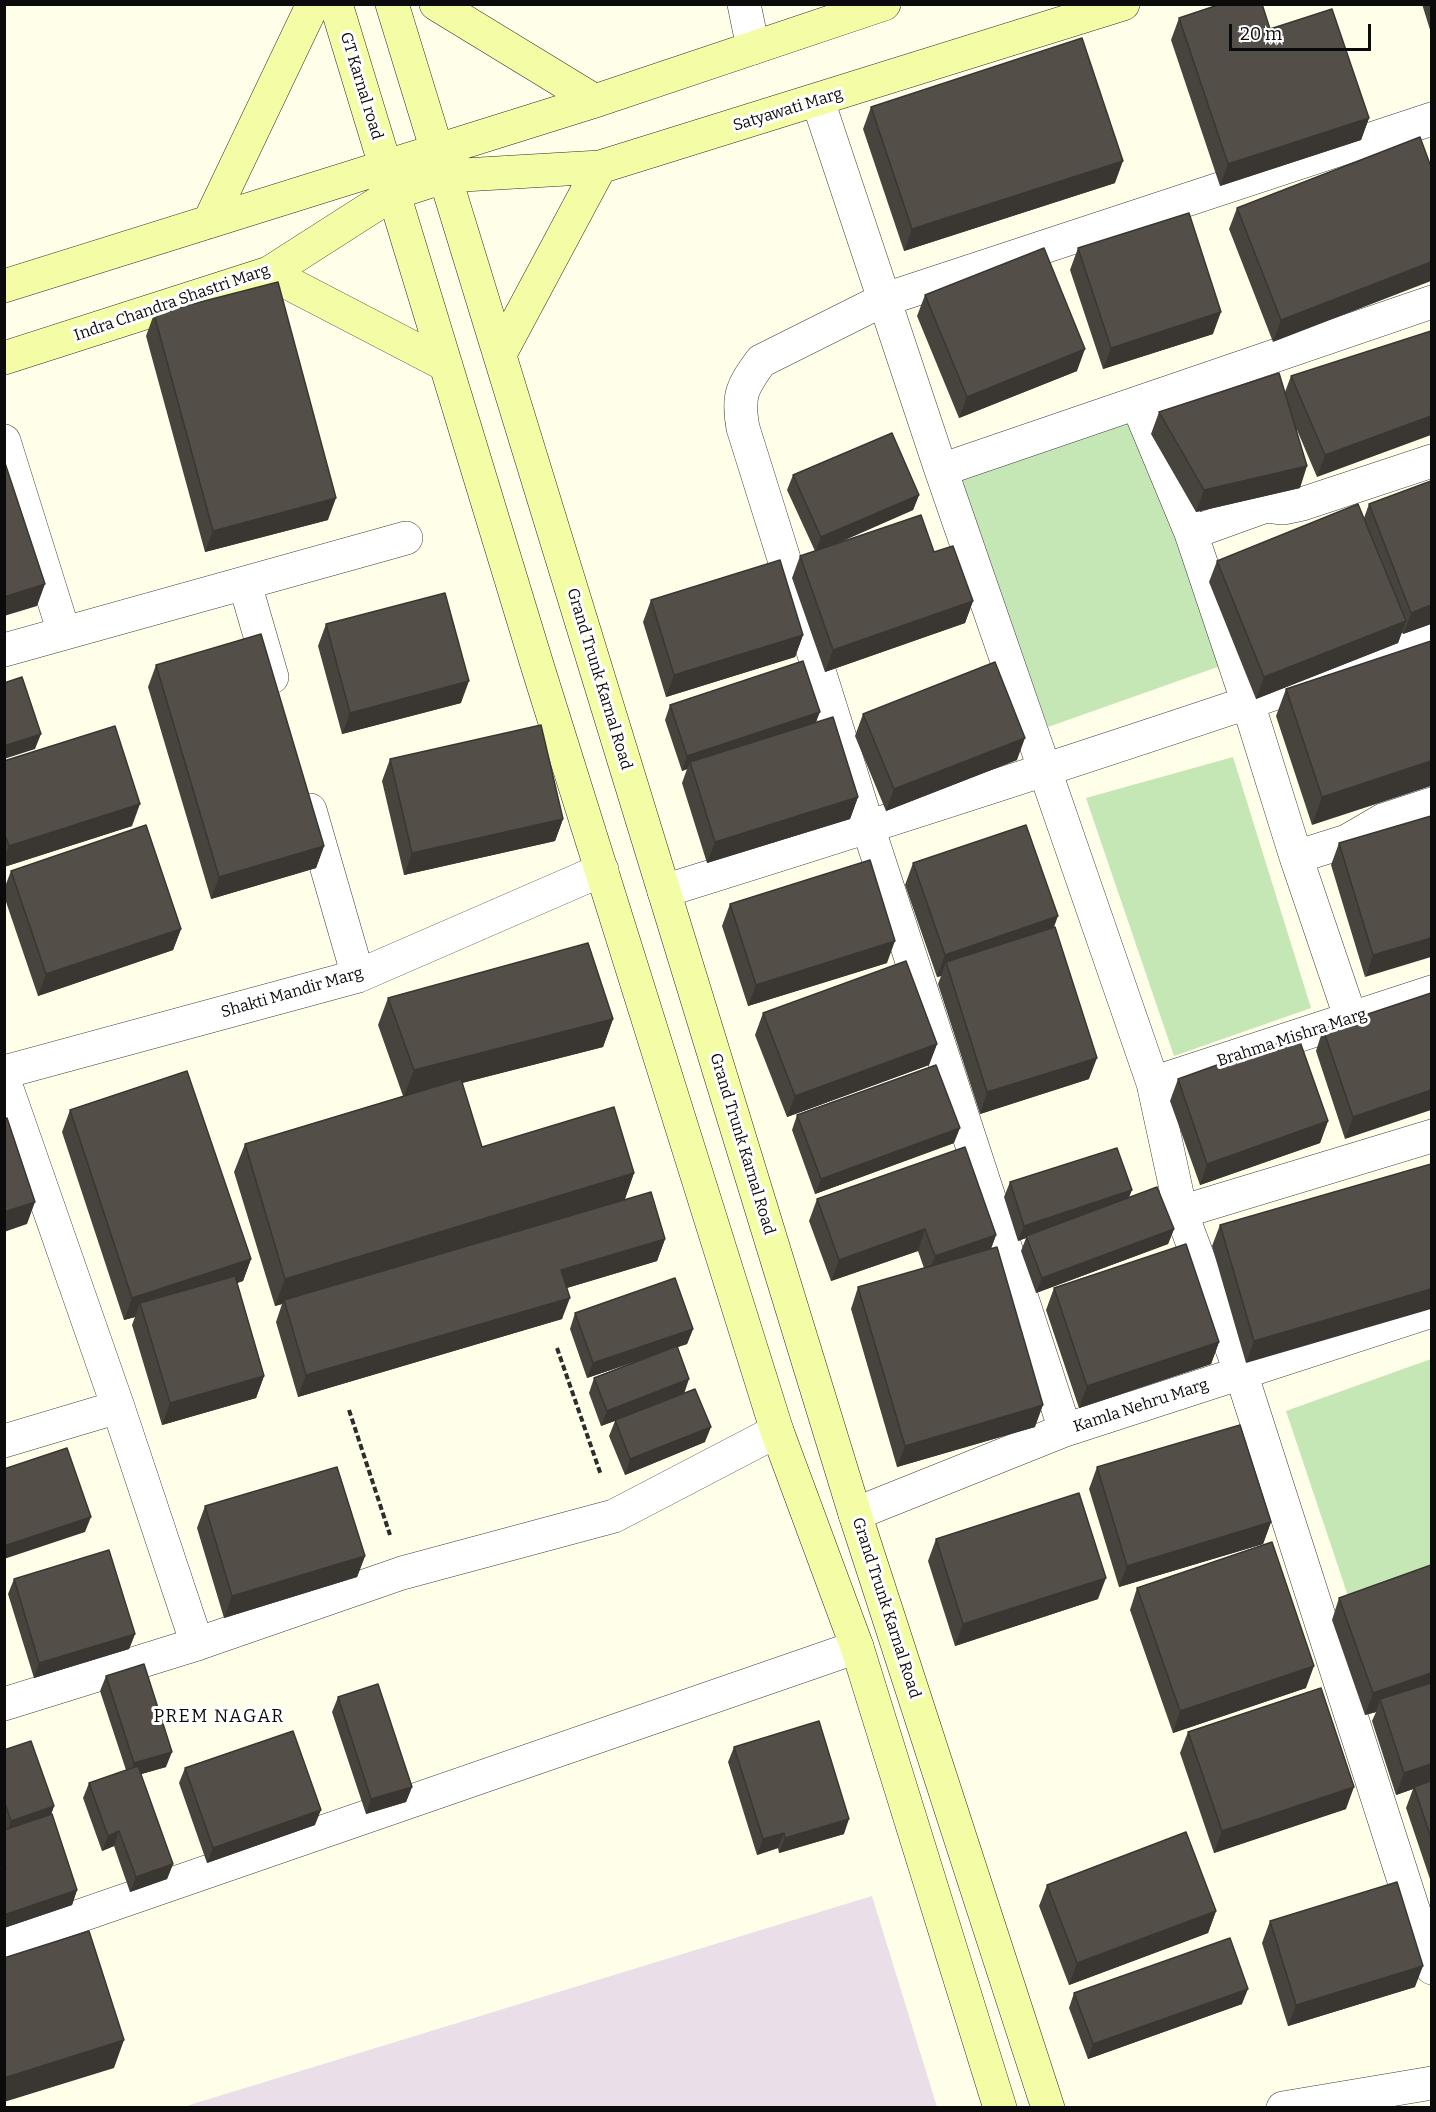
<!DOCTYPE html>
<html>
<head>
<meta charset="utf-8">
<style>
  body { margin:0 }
  #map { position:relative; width:1436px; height:2112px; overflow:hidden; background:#fefee9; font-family:Bitter,serif }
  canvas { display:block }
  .frame { position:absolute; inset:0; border:6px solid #0b0b0b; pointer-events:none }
  .scale { position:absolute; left:1229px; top:24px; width:142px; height:27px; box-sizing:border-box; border:3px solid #0b0b0b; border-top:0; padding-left:8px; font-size:18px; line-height:21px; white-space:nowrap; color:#0b0b0b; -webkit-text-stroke:4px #fff; paint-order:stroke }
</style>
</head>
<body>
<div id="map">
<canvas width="1436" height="2112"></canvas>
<div class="frame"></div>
<div class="scale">20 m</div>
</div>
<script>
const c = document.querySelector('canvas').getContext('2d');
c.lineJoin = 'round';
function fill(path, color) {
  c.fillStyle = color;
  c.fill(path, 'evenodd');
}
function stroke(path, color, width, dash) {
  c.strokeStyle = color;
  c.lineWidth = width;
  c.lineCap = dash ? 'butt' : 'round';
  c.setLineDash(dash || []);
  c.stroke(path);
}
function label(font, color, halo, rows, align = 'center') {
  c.font = font + ' Bitter,serif';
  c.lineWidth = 6;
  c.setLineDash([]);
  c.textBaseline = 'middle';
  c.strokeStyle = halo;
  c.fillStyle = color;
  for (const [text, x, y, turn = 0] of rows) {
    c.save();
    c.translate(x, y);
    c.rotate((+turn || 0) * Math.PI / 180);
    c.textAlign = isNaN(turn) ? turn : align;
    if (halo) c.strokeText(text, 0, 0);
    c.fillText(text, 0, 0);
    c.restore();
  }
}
const industrial = new Path2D(`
  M872 1896 937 2107H183Z`);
const green = new Path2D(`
  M1135 415 1226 664 1048 727 957 478Z
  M1233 757 1311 1008 1174 1056 1086 798Z
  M1431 1359V1574L1349 1599 1286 1411Z`);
const path = new Path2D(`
  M557 1348 601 1475
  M349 1410 390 1535`);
const street = new Path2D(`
  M744 4 753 48
  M818 101 941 470 1153 1083 1181 1212 1241 1373 1432 1968
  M1137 403 1191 533 1248 703 1296 857 1351 1019
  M4 441 64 633
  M941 470 1432 302
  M1191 533 1266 506 1283 508 1302 504 1432 461
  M245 584 272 677
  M4 650 406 538
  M310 810 358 976
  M1296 857 1347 841 1383 820 1432 804
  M664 891C921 811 1177 728 1432 640
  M4 1072 358 976 602 870
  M4 1080 118 1407 197 1644
  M1153 1083 1432 992
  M1181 1212 1432 1136
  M1065 1430 868 827 743 428C737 396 742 387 761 361L883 300 1432 119
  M4 1441 118 1407
  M855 1514 1065 1430 1432 1311
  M4 1704 197 1644 402 1573 614 1516 777 1431
  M4 1942 857 1647
  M1283 2108 1432 2083`);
const secondary = new Path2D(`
  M336 4 538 668 777 1431 857 1647 1000 2108
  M392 4 855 1514 1048 2108
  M436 4 595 101
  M209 222 313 4
  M269 273 446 365
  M4 286 595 101 884 4
  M500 354 600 167
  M4 358 269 273 394 193 446 176 600 167 1123 4`);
const wall = new Path2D(`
  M1422 4H1431V33Z
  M1179 18 1270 29 1369 118 1361 140 1220 186 1171 40Z
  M871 107 1115 183 904 251 863 129Z
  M1420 137 1273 342 1229 229 1237 208Z
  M1078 248 1213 334 1103 369 1070 270Z
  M925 295 1077 371 959 418 917 316Z
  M154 314 328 520 205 552 146 336Z
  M1431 331 1317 477 1297 430 1300 488 1196 512 1151 434 1159 412 1285 392 1291 376Z
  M793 475 919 495 913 510 831 546 934 552 973 601 965 623 825 672 792 578 800 556 815 551 787 490Z
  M1431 481V624L1403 634 1402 632 1398 643 1256 699 1209 582 1217 561 1364 518 1369 504Z
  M651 600 803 635 795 657 666 697 643 622Z
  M326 624 461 703 342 734 318 646Z
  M1431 641 1312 825 1276 716 1286 689Z
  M156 665 324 846 316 868 211 899 148 687Z
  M670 705 816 723 858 797 850 819 707 863 682 783 687 769 682 771 665 720Z
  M863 714 1017 760 886 811 855 736Z
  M390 759 563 819 555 841 404 875 382 781Z
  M4 761 132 826 4 867Z
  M1431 816 1365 977 1331 865 1339 843Z
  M913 863 1053 928 1089 1079 980 1114 938 984 941 976 937 977 905 885Z
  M11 871 181 929 173 950 38 996 4 896V889Z
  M730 904 887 963 748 1006 722 926Z
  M1431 993 1345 1139 1316 1051 1323 1029Z
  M388 998 613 1019 603 1047 462 1083 482 1147 634 1173 625 1199 665 1239 657 1261 567 1288 562 1319 298 1397 276 1322 282 1304 275 1306 234 1172 245 1144 403 1096 378 1025Z
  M763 1013 937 1044 929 1065 787 1117 755 1035Z
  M1178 1079 1328 1121 1320 1143 1200 1185 1170 1101Z
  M70 1110 251 1259 243 1281 237 1283 264 1376 256 1398 162 1425 132 1325 135 1317 124 1320 62 1132Z
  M797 1115 954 1143 815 1194 792 1130Z
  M1431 1164 1246 1363 1212 1246 1220 1225Z
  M1010 1182 1129 1198 1174 1229 1168 1244 1036 1293 1021 1251 1026 1238 1018 1241 1004 1197Z
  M817 1199 996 1235 991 1249 1035 1427 897 1467 851 1309 858 1287 924 1268 918 1251 831 1281 809 1221Z
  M1054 1288 1219 1342 1211 1364 1079 1408 1046 1310Z
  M575 1313 693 1329 687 1344 677 1347 684 1393 705 1442 625 1475 609 1436 615 1421 601 1426 589 1393 594 1378 643 1359 587 1378 570 1329Z
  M1097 1467 1271 1522 1263 1544 1119 1587 1089 1489Z
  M205 1506 365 1556 357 1577 224 1618 197 1528Z
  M936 1539 1098 1599 955 1646 928 1561Z
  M1431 1565V1882L1406 1808 1413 1789 1396 1795 1372 1721 1376 1712 1365 1715 1332 1620 1339 1598Z
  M14 1579 135 1634 129 1649 34 1678 8 1594Z
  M1137 1588 1306 1688 1173 1733 1130 1610Z
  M106 1676 166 1767 141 1774 173 1864 167 1879 130 1892 114 1846 102 1851 83 1798 89 1783 126 1770 100 1691Z
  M338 1697 412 1787 406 1802 366 1814 332 1712Z
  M1188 1732 1346 1809 1214 1853 1180 1753Z
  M734 1747 844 1834 779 1853 778 1848 757 1855 728 1762Z
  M4 1750 54 1806 51 1815 77 1890 72 1905 4 1928Z
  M185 1768 315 1825 207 1863 179 1783Z
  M1047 1885 1216 1911 1208 1933 1069 1985 1039 1906Z
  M1270 1921 1415 1987 1288 2026 1262 1943Z
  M1074 1993 1242 2004 1088 2059 1069 2008Z`);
const shadedWall = new Path2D(`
  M1369 118 1361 140 1220 186 1228 164Z
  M1123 161 1115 183 904 251 912 229Z
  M1431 262V281L1273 342 1281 320Z
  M1221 312 1213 334 1103 369 1111 348Z
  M1085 349 1077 371 959 418 967 397Z
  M1431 416V435L1317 477 1325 455Z
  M1307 466 1300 488 1196 512 1204 490Z
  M919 495 913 510 815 553 821 537Z
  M336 498 328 520 205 552 213 531Z
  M45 584 37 606 4 616V597Z
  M973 601 965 623 825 672 833 650Z
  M1431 605V624L1403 634 1411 613Z
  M1406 621 1398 643 1256 699 1264 677Z
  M803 635 795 657 666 697 674 675Z
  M469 681 461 703 342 734 350 713Z
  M820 712 814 727 690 762 687 769 682 771 687 756Z
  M41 734 35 749 4 759V746Z
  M1025 738 1017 760 886 811 894 789Z
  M1431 761V786L1312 825 1322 797Z
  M858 797 850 819 707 863 715 842Z
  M140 804 132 826 4 867V858L9 846Z
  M563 819 555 841 404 875 412 853Z
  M324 846 316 868 211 899 219 877Z
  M1058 916 1050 938 946 962 941 976 937 977 945 955Z
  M181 929 173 950 38 996 46 974Z
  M1431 938V957L1365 977 1373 955Z
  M895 941 887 963 748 1006 756 985Z
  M613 1019 603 1047 403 1098 414 1070Z
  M937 1044 929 1065 787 1117 795 1096Z
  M1097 1058 1089 1079 980 1114 987 1092Z
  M1431 1090V1110L1345 1139 1353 1117Z
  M1328 1121 1320 1143 1200 1185 1207 1164Z
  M960 1128 954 1143 815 1194 821 1179Z
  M634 1173 624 1201 284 1300 282 1304 275 1306 285 1279Z
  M1132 1190 1126 1205 1026 1236V1238L1018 1241 1024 1226Z
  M35 1202 27 1224 4 1232V1212Z
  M925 1229 918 1251 831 1281 839 1260Z
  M1174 1229 1168 1244 1036 1293 1042 1278Z
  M996 1235 988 1256 927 1278 935 1256Z
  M665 1239 657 1261 553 1292 561 1270Z
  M251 1259 243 1281 143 1314 140 1303 135 1317 124 1320 132 1298Z
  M1431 1289V1309L1246 1363 1254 1341Z
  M570 1298 562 1319 298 1397 306 1375Z
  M693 1329 687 1344 587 1378 593 1363Z
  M1219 1342 1211 1364 1079 1408 1087 1386Z
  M264 1376 256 1398 162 1425 170 1403Z
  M689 1379 684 1394 601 1426 607 1411Z
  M1043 1405 1035 1427 897 1467 905 1446Z
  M711 1427 705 1442 625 1475 630 1459Z
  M91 1517 85 1532 4 1559V1546Z
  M1271 1522 1263 1544 1119 1587 1127 1566Z
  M365 1556 357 1577 224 1618 232 1596Z
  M1106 1578 1098 1599 955 1646 963 1624Z
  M135 1634 129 1649 34 1678 39 1663Z
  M1314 1666 1306 1688 1173 1733 1180 1711Z
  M1431 1673V1692L1380 1699 1376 1712 1365 1715 1373 1693Z
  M172 1752 166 1767 128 1778 134 1763Z
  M1431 1764V1783L1414 1787 1413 1789 1396 1795 1404 1773Z
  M412 1787 406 1802 366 1814 371 1799Z
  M1354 1787 1346 1809 1214 1853 1222 1831Z
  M54 1806 48 1822 6 1836 11 1821Z
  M321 1810 315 1825 207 1863 213 1848Z
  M849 1819 844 1834 779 1853 785 1838Z
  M119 1831 114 1846 102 1851 108 1836Z
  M784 1833 778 1848 757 1855 763 1839Z
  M173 1864 167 1879 130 1892 136 1877Z
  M77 1890 72 1905 4 1928V1915Z
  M1216 1911 1208 1933 1069 1985 1077 1963Z
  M1423 1966 1415 1987 1288 2026 1296 2005Z
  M1248 1989 1242 2004 1088 2059 1093 2044Z
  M124 2040 114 2068 4 2102V2078Z`);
const building = new Path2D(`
  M1221 4H1262L1270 29 1332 9 1369 118 1228 164 1179 18Z
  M1082 38 1123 161 912 229 871 107Z
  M1420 137 1431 167V262L1281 320 1237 208Z
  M1189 213 1221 312 1111 348 1078 248Z
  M1044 248 1085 349 967 397 925 295Z
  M278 282 336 498 213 531 154 314Z
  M1431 331V416L1325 455 1291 376Z
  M1279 373 1307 466 1204 490 1159 412Z
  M892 433 919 495 821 537 793 475Z
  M4 460 45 584 4 597Z
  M1431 481V605L1411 613 1369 504Z
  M1358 504 1406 621 1264 677 1217 561Z
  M921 515 934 552 953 546 973 601 833 650 800 556Z
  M780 560 803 635 674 675 651 600Z
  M445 593 469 681 350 713 326 624Z
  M261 634 324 846 219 877 156 665Z
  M1431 641V761L1322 797 1286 689Z
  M803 661 820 712 687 756 670 705Z
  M995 662 1025 738 894 789 863 714Z
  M22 677 41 734 4 746V683Z
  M833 717 858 797 715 842 690 762Z
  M541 725 563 819 412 853 390 759Z
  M115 726 140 804 9 846 4 832V761Z
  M1431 816V938L1373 955 1339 843Z
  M146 825 181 929 46 974 11 871Z
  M1026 825 1058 916 945 955 913 863Z
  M870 860 895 941 756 985 730 904Z
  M1055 927 1097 1058 987 1092 946 962Z
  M588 943 613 1019 414 1070 388 998Z
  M906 961 937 1044 795 1096 763 1013Z
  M1431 993V1090L1353 1117 1323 1029Z
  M1298 1036 1328 1121 1207 1164 1178 1079Z
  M936 1065 960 1128 821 1179 797 1115Z
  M187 1071 251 1259 132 1298 70 1110Z
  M461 1079 482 1147 614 1107 634 1173 285 1279 245 1144Z
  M7 1118 35 1202 4 1212V1119Z
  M965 1147 996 1235 935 1256 925 1229 839 1260 817 1199Z
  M1117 1148 1132 1190 1024 1226 1010 1182Z
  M1431 1164V1289L1254 1341 1220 1225Z
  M1157 1187 1174 1229 1042 1278 1026 1236Z
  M651 1192 665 1239 561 1270 570 1298 306 1375 284 1300Z
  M1186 1244 1219 1342 1087 1386 1054 1288Z
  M997 1247 1043 1405 905 1446 858 1287Z
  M235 1276 264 1376 170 1403 140 1303Z
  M675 1278 693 1329 593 1363 575 1313Z
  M677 1346 689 1379 607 1411 594 1378Z
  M695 1389 711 1427 630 1459 615 1420Z
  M1240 1425 1271 1522 1127 1566 1097 1467Z
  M67 1448 91 1517 4 1546V1469Z
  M337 1467 365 1556 232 1596 205 1506Z
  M1079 1493 1106 1578 963 1624 936 1539Z
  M1272 1542 1314 1666 1180 1711 1137 1588Z
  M109 1550 135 1634 39 1663 14 1579Z
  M1431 1565V1673L1373 1693 1339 1598Z
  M144 1664 172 1752 134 1763 106 1676Z
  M1431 1683V1764L1404 1773 1380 1699Z
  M378 1684 412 1787 371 1799 338 1697Z
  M1321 1688 1354 1787 1222 1831 1188 1732Z
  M819 1721 849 1819 785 1838 784 1833 763 1839 734 1747Z
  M293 1731 321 1810 213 1848 185 1768Z
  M31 1741 54 1806 11 1821 4 1801V1750Z
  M138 1766 173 1864 136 1877 119 1831 108 1836 89 1783Z
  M1431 1781V1838L1414 1787Z
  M52 1814 77 1890 4 1915V1870L6 1869 4 1866V1830Z
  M1186 1832 1216 1911 1077 1963 1047 1885Z
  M1397 1882 1423 1966 1296 2005 1270 1921Z
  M89 1931 124 2040 4 2078V1958Z
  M1230 1938 1248 1989 1093 2044 1074 1993Z`);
const streetNames = [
  ["GT Karnal road",361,86,73],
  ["Satyawati Marg",788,110,-17],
  ["Indra Chandra Shastri Marg",172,303,-19],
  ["Grand Trunk Karnal Road",599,679,73],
  ["Shakti Mandir Marg",292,993,-16],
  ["Brahma Mishra Marg",1292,1038,-18],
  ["Grand Trunk Karnal Road",742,1144,73],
  ["Kamla Nehru Marg",1141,1406,-18],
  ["Grand Trunk Karnal Road",886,1608,72]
];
const neighbourhoodNames = [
  ["PREM NAGAR",219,1717]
];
fill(industrial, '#eadee9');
fill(green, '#c5e7b5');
stroke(street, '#3e3e3e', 34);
stroke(secondary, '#2d2d2d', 34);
stroke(path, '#2d2d2d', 4, [6, 3]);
stroke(street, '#fff', 33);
stroke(secondary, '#f5fca6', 33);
fill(wall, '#47433d');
fill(shadedWall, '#3a3732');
fill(building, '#534e47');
stroke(building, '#3a3732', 1.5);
label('16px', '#0b0b0b', '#fff', streetNames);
c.letterSpacing = '1.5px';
label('18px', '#0b0b0b', '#fff', neighbourhoodNames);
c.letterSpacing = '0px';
</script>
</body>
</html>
